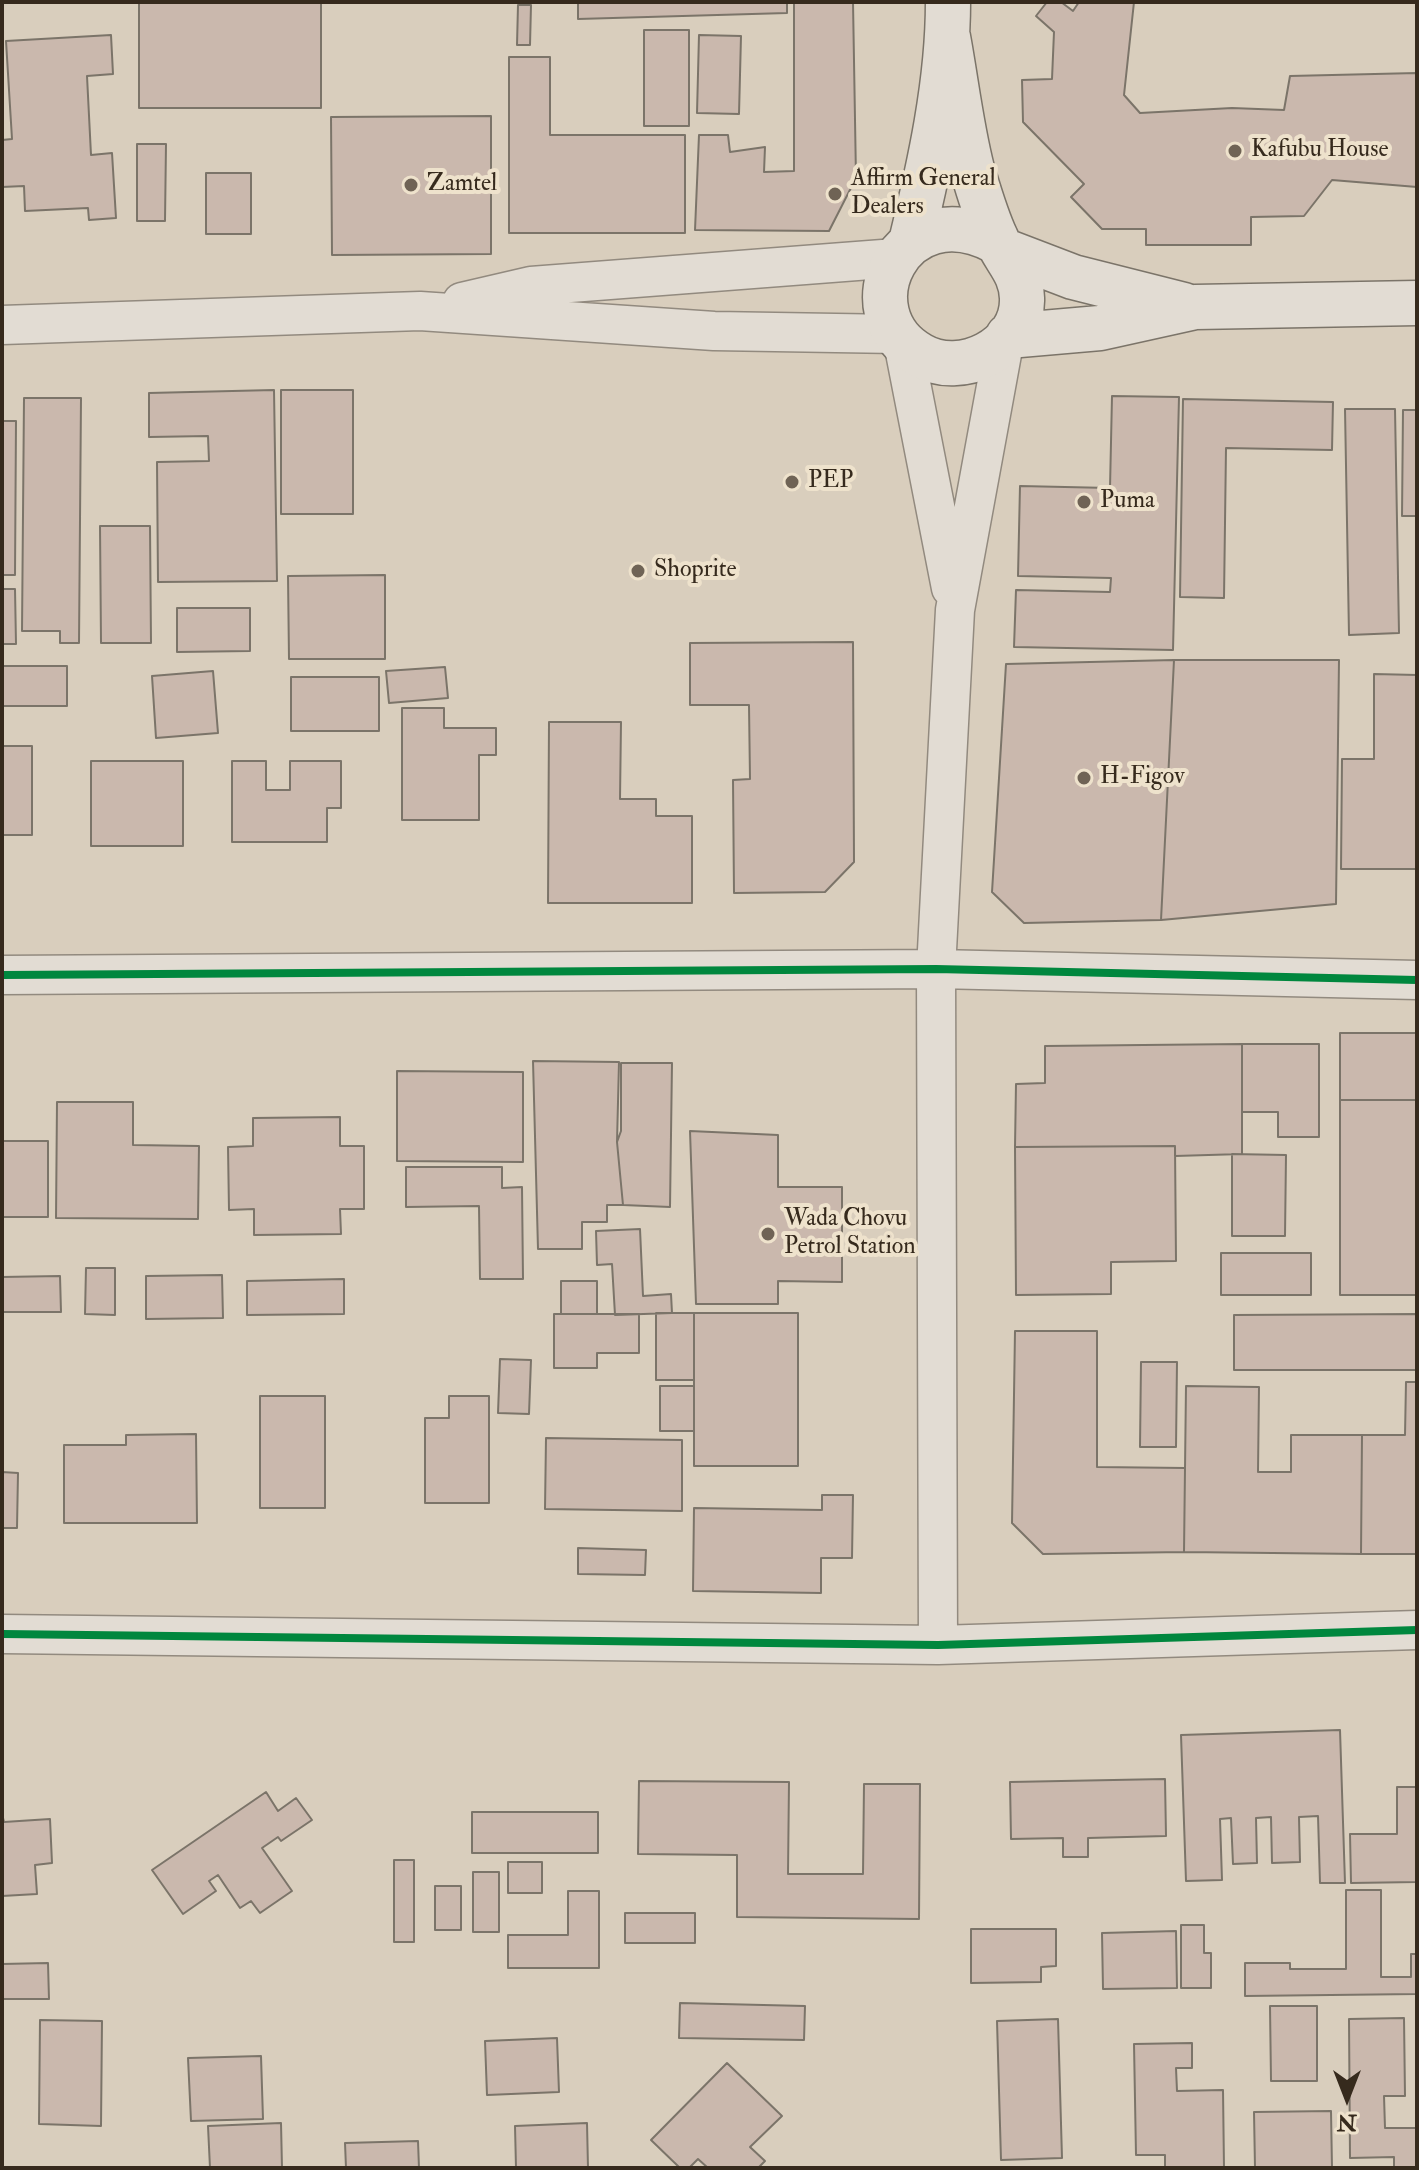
<!DOCTYPE html>
<html>
<head>
<meta charset="utf-8">
<style>
  body { margin:0 }
  #map { position:relative; width:1419px; height:2170px; overflow:hidden; background:#d9cebd; font-family:"IM FELL Double Pica",serif }
  canvas { display:block }
  .frame { position:absolute; inset:0; border:4px solid #362a1d; pointer-events:none }
  .north { position:absolute; left:1307px; top:2058px; width:80px; height:80px; -webkit-text-stroke:6px #eee2cc; paint-order:stroke; rotate:180deg; font-size:22px; font-weight:700; line-height:32px; text-align:center; color:#362a1d }
  .north::after { content:''; display:block; margin:auto; width:28px; height:36px; background:#362a1d; clip-path:polygon(50% 0,100% 100%,50% 72%,0 100%) }
</style>
</head>
<body>
<div id="map">
<canvas width="1419" height="2170"></canvas>
<div class="frame"></div>
<div class="north">N</div>
</div>
<script>
const c = document.querySelector('canvas').getContext('2d');
c.lineJoin = 'round';
function fill(path, color) {
  c.fillStyle = color;
  c.fill(path, 'evenodd');
}
function stroke(path, color, width, dash) {
  c.strokeStyle = color;
  c.lineWidth = width;
  c.lineCap = dash ? 'butt' : 'round';
  c.setLineDash(dash || []);
  c.stroke(path);
}
function label(font, color, halo, rows, align = 'center') {
  c.font = font + ' "IM FELL Double Pica",serif';
  c.lineWidth = 8;
  c.setLineDash([]);
  c.textBaseline = 'middle';
  c.strokeStyle = halo;
  c.fillStyle = color;
  for (const [text, x, y, turn = 0] of rows) {
    c.save();
    c.translate(x, y);
    c.rotate((+turn || 0) * Math.PI / 180);
    c.textAlign = isNaN(turn) ? turn : align;
    if (halo) c.strokeText(text, 0, 0);
    c.fillText(text, 0, 0);
    c.restore();
  }
}
const building = new Path2D(`
  M139 2H321V108H139Z
  M578 2H787V13L578 19Z
  M794 2H853L856 178 829 231 695 230 699 135H728L730 152 765 147 764 172 794 171Z
  M1047 2H1061L1073 11 1079 2H1134L1124 95 1140 113 1232 108 1284 110 1290 76 1417 73V187L1332 180 1304 216 1251 217V245H1146V229H1102L1071 197 1084 184 1023 122 1022 80 1052 79 1054 32 1036 16Z
  M518 5H531L530 45H517Z
  M644 30H689V126H644Z
  M111 35 113 74 87 76 91 155 112 153 116 218 89 220 88 208 25 211 24 186 2 187V140L12 139 6 41Z
  M699 35 741 36 739 114 697 113Z
  M509 57H550V135H685V233H509Z
  M491 116V254L332 255 331 117Z
  M137 144H166L165 221H137Z
  M206 173H251V234H206Z
  M274 390 277 581 158 582 157 462 209 461 208 436 149 437V393Z
  M281 390H353V514H281Z
  M1112 396 1179 397 1173 650 1014 647 1016 590 1110 592 1111 578 1018 576 1020 486 1110 488Z
  M24 398H81L79 643H60V631H22Z
  M1183 399 1333 402 1332 450 1226 448 1224 598 1180 597Z
  M1345 409H1395L1399 633 1349 635Z
  M1403 410H1417V516H1402Z
  M2 421H16L15 575H2Z
  M100 526H150L151 643H101Z
  M385 575V659H289L288 576Z
  M2 589H15L16 644H2Z
  M177 608H250V651L177 652Z
  M853 642 854 862 825 892 734 893 733 780 750 779 749 705H690V643Z
  M1174 660H1339L1336 904 1161 920Z
  M1174 660 1161 920 1024 923 992 892 1006 664Z
  M2 666H67V706H2Z
  M445 667 448 698 389 703 386 671Z
  M213 671 218 733 156 738 152 676Z
  M1374 674 1417 675V869H1341L1342 759H1374Z
  M291 677H379V731H291Z
  M402 708H444V728H496V755H479V820H402Z
  M549 722H621L620 799H656V816H692V903H548Z
  M2 746H32V835H2Z
  M91 761H183V846H91Z
  M232 761H266V790H290V761H341V808H327V842H232Z
  M1340 1033H1417V1100H1340Z
  M1242 1044V1154L1175 1156V1146L1015 1147 1016 1084 1045 1083V1046Z
  M1242 1044H1319V1137H1278V1112H1242Z
  M533 1061 619 1062 617 1142 623 1205H607V1222H582V1249H538Z
  M621 1063H672L670 1207 623 1205 617 1142 621 1131Z
  M397 1071 523 1072V1162L397 1161Z
  M1340 1100H1417V1295H1340Z
  M57 1102H133V1145L199 1146 198 1219 56 1218Z
  M340 1117V1146H364V1209H340L341 1234 254 1235V1209L229 1210 228 1147 253 1146V1118Z
  M690 1131 778 1135V1187H842V1282L778 1281V1304H696Z
  M2 1141H48V1217H2Z
  M1175 1146 1176 1261 1111 1262V1294L1016 1295 1015 1147Z
  M1232 1154 1286 1155 1285 1236H1232Z
  M406 1167H502V1188L522 1187 523 1279H480L479 1206 406 1207Z
  M640 1229 643 1296 671 1294 672 1313 615 1315 612 1264 597 1265 596 1231Z
  M1221 1253H1311V1295H1221Z
  M86 1268H115V1315L85 1314Z
  M222 1275 223 1318 146 1319V1276Z
  M60 1276 61 1312H2V1277Z
  M344 1279V1314L247 1315V1281Z
  M561 1281H597V1314H561Z
  M656 1313H694V1380H656Z
  M694 1313H798V1466H694Z
  M554 1314H639V1353H597V1368H554Z
  M1417 1314V1370H1234V1315Z
  M1015 1331H1097V1467L1185 1468 1184 1552 1043 1554 1012 1523Z
  M500 1359 531 1360 529 1414 498 1413Z
  M1141 1362H1177L1176 1447H1140Z
  M1406 1382H1417V1554H1361L1362 1435H1405Z
  M660 1386H694V1431H660Z
  M1186 1386 1259 1387 1258 1472H1291V1435H1362L1361 1554 1184 1552Z
  M260 1396H325V1508H260Z
  M449 1396H489V1503H425V1418H449Z
  M196 1434 197 1523H64V1445H126V1435Z
  M546 1438 682 1440V1511L545 1509Z
  M2 1472 18 1473 17 1528H2Z
  M822 1495H853L852 1558H821V1593L693 1591 694 1508 822 1510Z
  M578 1548 646 1550 645 1575 578 1574Z
  M1340 1730 1345 1883H1320L1318 1816 1299 1817 1300 1862 1272 1863 1271 1817 1256 1818 1257 1863 1233 1864 1231 1818 1220 1819 1222 1880 1186 1881 1181 1735Z
  M1165 1779 1166 1836 1088 1838V1857H1063V1838L1011 1839 1010 1782Z
  M639 1781 789 1782 788 1874H863L864 1784H920L919 1919 737 1917V1855L638 1854Z
  M1397 1787H1417V1882L1351 1883 1350 1834H1397Z
  M266 1792 278 1811 296 1798 312 1820 281 1841 278 1837 262 1848 292 1891 260 1913 251 1901 240 1908 218 1875 209 1881 216 1891 183 1914 152 1870Z
  M472 1812H598V1853H472Z
  M2 1814 4 1822 50 1819 52 1863 35 1865 37 1894 2 1896Z
  M394 1860H414V1942H394Z
  M508 1862H542V1893H508Z
  M473 1872H499V1932H473Z
  M435 1886H461V1930H435Z
  M1346 1890H1381V1977H1411V1954H1417V1994L1245 1996V1963H1290V1969H1346Z
  M568 1891H599V1968H508V1935H568Z
  M625 1913H695V1943H625Z
  M1181 1925H1204V1953H1211V1988H1181Z
  M971 1929H1056V1966L1041 1967V1982L971 1983Z
  M1176 1931 1177 1988 1103 1989 1102 1933Z
  M48 1963 49 1999H2V1964Z
  M680 2003 805 2006 804 2040 679 2038Z
  M1270 2006H1317V2081H1271Z
  M1404 2018 1405 2096H1384L1385 2128H1417V2168H1394V2157L1350 2158 1349 2019Z
  M1058 2019 1062 2158 1001 2160 997 2021Z
  M40 2020 102 2021 101 2126 39 2124Z
  M557 2038 559 2092 487 2095 485 2041Z
  M1192 2043V2068H1176L1177 2091 1223 2090 1224 2168H1165V2155H1136L1134 2044Z
  M261 2056 263 2119 191 2121 188 2058Z
  M727 2063 782 2116 750 2147 765 2161 758 2168H708L698 2159 689 2168H680L651 2140Z
  M1331 2111 1332 2168H1255L1254 2112Z
  M281 2123 282 2168H210L208 2126Z
  M587 2123 588 2168H516L515 2126Z
  M418 2141 419 2168H346L345 2143Z`);
const minor = new Path2D(`
  M462 302 531 286 896 258
  M2 325 420 311 714 331 897 334
  M903 342 951 588
  M2 975 936 969 1417 980
  M2 1634 938 1645 1417 1630
  M938 1645 936 969 955 610 1004 343`);
const secondary = new Path2D(`
  M948 37C956 80 961 126 972 169 979 192 986 217 996 238 1005 260 1021 271 1022 298 1024 348 961 379 920 355 845 313 900 190 997 242
  M911 242C930 164 948 82 948 2
  M1005 251 1073 277 1184 305
  M1008 336 1100 328 1195 307 1417 303`);
const cycleway = new Path2D(`
  M2 975 936 969 1417 980
  M2 1634 938 1645 1417 1630`);
const markers = [
  [1235,151,8,"#6f6355"],
  [411,185,8,"#6f6355"],
  [835,194,8,"#6f6355"],
  [792,482,8,"#6f6355"],
  [1084,502,8,"#6f6355"],
  [638,571,8,"#6f6355"],
  [1084,778,8,"#6f6355"],
  [768,1234,8,"#6f6355"]
];
const poiNames = [
  ["Kafubu House",1251,151],
  ["Affirm General",851,180],
  ["Dealers",851,208],
  ["Zamtel",427,185],
  ["PEP",808,482],
  ["Puma",1100,502],
  ["Shoprite",654,571],
  ["H-Figov",1100,778],
  ["Wada Chovu",784,1220],
  ["Petrol Station",784,1248]
];
fill(building, '#cab8ad');
stroke(building, '#7b7469', 2);
stroke(minor, '#928a7f', 41);
stroke(secondary, '#7b7469', 47);
stroke(minor, '#e2dcd3', 38);
stroke(secondary, '#e2dcd3', 44);
stroke(cycleway, '#00873e', 8);
for (const [x, y, r, color] of markers) {
  const dot = new Path2D();
  dot.arc(x, y, r, 0, 2 * Math.PI);
  c.fillStyle = color;
  c.fill(dot);
  stroke(dot, '#eee2cc', 3);
}
label('24px', '#362a1d', '#eee2cc', poiNames, 'left');
</script>
</body>
</html>
